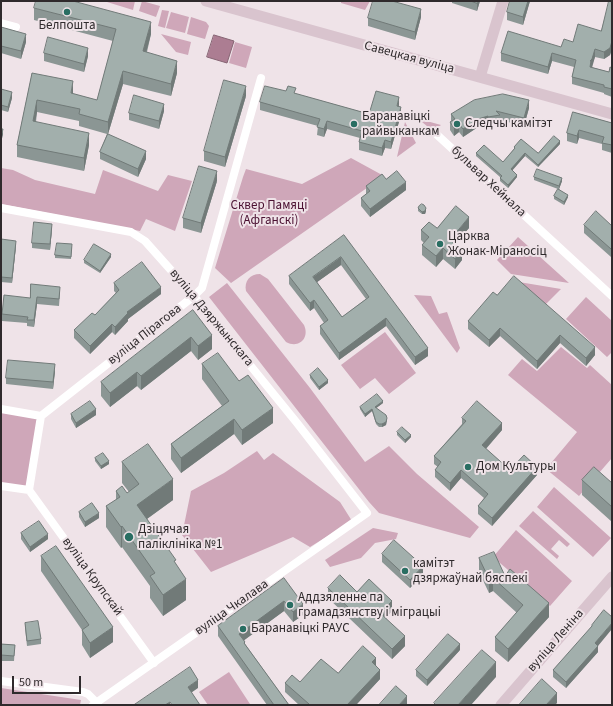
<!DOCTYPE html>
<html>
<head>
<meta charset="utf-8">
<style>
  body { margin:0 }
  #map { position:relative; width:613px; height:706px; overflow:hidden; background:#efe3e8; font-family:"Source Sans 3",sans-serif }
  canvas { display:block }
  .frame { position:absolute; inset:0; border:2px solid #2f2a2c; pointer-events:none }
  .scale { position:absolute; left:12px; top:676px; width:69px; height:18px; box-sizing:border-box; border:2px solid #2f2a2c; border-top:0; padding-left:5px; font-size:12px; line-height:14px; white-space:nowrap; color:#2f2a2c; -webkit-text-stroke:3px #efe3e8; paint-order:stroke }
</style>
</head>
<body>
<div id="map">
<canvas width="613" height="706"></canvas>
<div class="frame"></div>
<div class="scale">50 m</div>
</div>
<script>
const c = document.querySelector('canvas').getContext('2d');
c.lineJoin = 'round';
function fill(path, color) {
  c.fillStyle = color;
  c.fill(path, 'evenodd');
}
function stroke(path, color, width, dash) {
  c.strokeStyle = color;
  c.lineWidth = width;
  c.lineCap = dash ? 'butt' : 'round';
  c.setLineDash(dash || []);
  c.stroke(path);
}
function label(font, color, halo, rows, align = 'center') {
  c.font = font + ' "Source Sans 3",sans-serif';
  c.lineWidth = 4;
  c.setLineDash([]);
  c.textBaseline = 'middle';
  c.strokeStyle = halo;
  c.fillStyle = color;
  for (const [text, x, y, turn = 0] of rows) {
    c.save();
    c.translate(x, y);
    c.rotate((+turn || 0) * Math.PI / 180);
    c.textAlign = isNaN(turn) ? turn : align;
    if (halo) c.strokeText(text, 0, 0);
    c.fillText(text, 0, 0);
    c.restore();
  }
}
const green = new Path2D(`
  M107 1H135L133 10 107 2Z
  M142 1 160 6 156 17 139 11Z
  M341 1H370L365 10 341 3Z
  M162 10 169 11 165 28 158 26Z
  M171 12 189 17 185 33 166 28Z
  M191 17 206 22 209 26 205 39 187 34Z
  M161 34 191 42 188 55 176 52Z
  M235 42 252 47 246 68 229 63Z
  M423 120 441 125 433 131 422 122Z
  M405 122 416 143 397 157Z
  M351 158 384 176 231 283 215 268 243 177 246 169 302 184Z
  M1 168 13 170 35 180 95 194 103 170 158 191 168 175 192 181 175 231 146 219 140 231 1 204Z
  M518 237 569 283 511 274 497 260Z
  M260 274 268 279 304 325C310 338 299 349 286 342L246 291C244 281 250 274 260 274Z
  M519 282 561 289 545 305Z
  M227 283 310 388 365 462 389 446 417 474 479 527 470 538 379 513 369 502 209 297Z
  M414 295 431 296 439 314 447 312 460 348 457 353Z
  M586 297 612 321V352L607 357 566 319Z
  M385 332 416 373 389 394 375 378 360 389 341 365Z
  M561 347 587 368 590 365 612 385V458L579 496 546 469 577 432 508 375 522 359 537 371Z
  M1 411 39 418 27 488 1 484Z
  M257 451 264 460 273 453 340 502 352 521 310 547 293 537 211 572 182 535 191 491 224 473Z
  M554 487 611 538 593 557 537 507Z
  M533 511 570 544 567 547 559 540 551 549 559 556 557 559 519 526Z
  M373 528 398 533 396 539 375 543 361 558 330 567 325 560Z
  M516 530 572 581 550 606 493 557Z
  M229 672 250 704 208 705 199 692Z
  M1 688 81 700 80 705H1Z`);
const water = new Path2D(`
  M214 35 234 41 227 63 207 57Z`);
const street = new Path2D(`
  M1 23 16 27
  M434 132 612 296
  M1 208 131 232 145 241 194 296 297 423 367 513 93 705
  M1 409 41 416 194 296 202 288 261 78
  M41 416 29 490 154 663
  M1 486 29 490
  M1 681 83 692 88 694 96 702`);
const secondary = new Path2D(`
  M206 1 612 114
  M480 77 503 1
  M501 705 612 577`);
const wall = new Path2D(`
  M452 1H480L477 11 452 3Z
  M530 1 523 25 507 20V12Z
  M612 1V49L610 55 604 59 595 57 591 67 609 72 612 68V97L604 94V93L572 84V77L574 67 552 61 548 74 501 61V53L561 47 601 31Z
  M34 8 151 34 147 52 177 73 171 96 123 84 108 134 146 159 138 177 100 159V152L107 134 79 126V121L37 112 36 122 89 145 84 171 17 157V145L32 73 73 94 97 100 113 41 34 20Z
  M421 17 415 40 368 26V18Z
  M1 27 26 42 21 59 1 53Z
  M44 53 88 56 84 72 44 61Z
  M1 89 12 98 8 112 1 110Z
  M286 91 369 114 399 105V107L401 115 391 149 385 148 382 156 359 150V142L360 138 327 129 324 137 317 135 318 126 260 110V102Z
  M246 96 225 167 204 161V151Z
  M529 108 524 126 500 120V123L488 125V124L478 127 463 137 459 132 454 136 450 130V122L451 121V114Z
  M164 111 159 129 129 120V113Z
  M573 112 612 123V153L602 150V144L579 138 577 144 567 141V133Z
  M560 144 538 167 525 156 512 170 517 177 508 188 500 181V177L476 156V153L503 162 514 149V147L538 153Z
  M534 177 562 181 559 189 568 197 564 205 554 199V196L558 189 534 180Z
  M386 179 406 190 370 217 361 206V198L366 194V186Z
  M217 181 201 233 183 228V218Z
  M418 208 426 211 425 214H422L418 211Z
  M584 225 612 226 611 257 584 233Z
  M437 228H469L455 244 462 260 455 269 443 259 436 267 422 255V245L424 243 421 240V230Z
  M52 229 50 250 32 248V243Z
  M344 235 428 356 415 365 386 326 339 360 320 334V326L324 323 314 308 310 311 289 284V276ZM341 265 366 299 342 317 317 282Z
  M1 239 16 246 12 283 1 282Z
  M72 247 71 259 55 258V255Z
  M111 257 100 273 84 263V260Z
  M114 283 161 294 128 319V321L115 335 112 332 90 354 74 338V330L95 315 116 293 114 291Z
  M60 293 59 306 37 304 34 327 27 326V323L2 321V314L30 298Z
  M497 295 595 355 586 366 560 343 537 369 500 336 489 347 468 329V321Z
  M193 310 212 349 198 360 191 351 141 390 137 386 110 407 101 396V382Z
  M202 364 239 381 273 423 242 445 234 434 181 473 171 459V444L222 406 202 379Z
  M55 371 53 389 6 384V378Z
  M310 375 328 383 319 390 310 378Z
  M383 403 376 408 387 421 386 425 382 427H379L376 424 372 411 365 417 360 409V407Z
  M71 414 96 415 76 428 71 419Z
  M462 418 502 430 486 449 510 470 537 475 492 526 478 514V506L484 498 461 478 450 491 435 477V470L438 467 434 464V456L462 424Z
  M397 432 411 437 405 443 397 435Z
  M95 458 109 464 101 469 95 461Z
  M122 462 173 500 147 519 176 565 186 600 163 616 150 598V586L122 547 121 548 106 527V506L116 500V491L127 493 129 492 122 483Z
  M582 480 612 483V522L582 495Z
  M79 512 99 518 85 527 79 517Z
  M21 533 48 539 30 552 21 539Z
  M382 554 423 574 410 588 382 562Z
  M41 556 113 642 90 658 82 645V630L41 571Z
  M479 558 505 576 549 617 508 662 495 651V637L517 613 493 591 489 593 479 572Z
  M284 578 303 615 293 622 284 611 244 640 245 644 289 705H267L218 636V626Z
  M328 588 357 592 392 611 386 618 405 646 392 659 328 598Z
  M604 610 598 646V652L566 688 553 677V670L592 627V625Z
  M25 623 41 639V644L27 646 25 628Z
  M1 644 15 645 14 661H1Z
  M460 650 427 686 416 676V670Z
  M376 665 380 679 356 705H299L285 692V683L300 682Z`);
const shadedWall = new Path2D(`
  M478 1H480L477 11V3Z
  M528 1H530L523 25V17Z
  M421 9V17L415 40V32Z
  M151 22V34L143 64V51Z
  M26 34V42L21 59V51Z
  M612 41V49L610 55 604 59V52Z
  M88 48V56L84 72V64Z
  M595 49V57L590 75V61Z
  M552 53V61L548 74V67Z
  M177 61V73L171 96V84Z
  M123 71V84L108 134V122Z
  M73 81V94L71 93Z
  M246 86V96L225 167V157Z
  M12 92V98L8 112V107Z
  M399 97V105L397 114V106Z
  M37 100V112L33 134V121Z
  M529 100V108L524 126V118Z
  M164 104V111L159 129V121Z
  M401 107V115L391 149V142Z
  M488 116V124L478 127 463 137V129L478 119Z
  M327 121V129L324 137V129Z
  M459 124V132L454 136V128Z
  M3 129V135L1 142V137Z
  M579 130V138L577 144V136Z
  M89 133V145L84 171V158Z
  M385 140V148L382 156V148Z
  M560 141V144L538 167V165Z
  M146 151V159L138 177V169Z
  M525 153V156L511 172V169Z
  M217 171V181L201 233V223Z
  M517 175V177L508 188V185Z
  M562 178V181L559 189V186Z
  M406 182V190L370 217V209Z
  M568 195V197L564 205V202Z
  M426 208V211L425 214H422V212Z
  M469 217V228L450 250V240Z
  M52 224V229L50 250V244Z
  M16 241V246L12 283V278Z
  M443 248V259L436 267V256Z
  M612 248V256L611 257V249Z
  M462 250V260L455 269V259Z
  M111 254V257L100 273V271Z
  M341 257V265L313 285V277Z
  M161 287V294L128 319V321L115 335V327L127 312Z
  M37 297V304L34 327V320Z
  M314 300V308L310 311V303Z
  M386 318V326L339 360V353Z
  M112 324V332L90 354V346Z
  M500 328V336L489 347V340Z
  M212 335V349L198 360V346Z
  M560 335V343L537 369V361Z
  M191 337V351L141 390V376Z
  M595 347V355L586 366V358Z
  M428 348V356L415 365V357Z
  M55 364V371L53 389V382Z
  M137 372V386L110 407V393Z
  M328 380V383L319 390V387Z
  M383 401V403L375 409V407Z
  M273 408V423L242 445V430Z
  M96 409V415L76 428V423Z
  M372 409V411L365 417V414Z
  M387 418 386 425 382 427V424Z
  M234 419V434L181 473V458Z
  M502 423V430L482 453V445Z
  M411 435V437L405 443V440Z
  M109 461V464L101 469V466Z
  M537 467V475L492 526V518Z
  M461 470V478L450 491V483Z
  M173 479V500L137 526V505Z
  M99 513V518L85 527V522Z
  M122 526V547L121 548V527Z
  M48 534V539L30 552V547Z
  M423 566V574L410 588V580Z
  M493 578V591L489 593V579Z
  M186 579V600L163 616V595Z
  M284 601V611L239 644V634Z
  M392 601V611L380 623V613Z
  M549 603V617L508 662V649Z
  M303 604V615L293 622V612Z
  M612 623V629L598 646V652L566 688V682L595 643Z
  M113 627V642L90 658V643Z
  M405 636V646L392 659V649Z
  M460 644V650L427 686V680Z
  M376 658V667L372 662Z
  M496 662V677L471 705H458Z
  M380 670V679L356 705H347Z
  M198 680V688L188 695V687Z
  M557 693V703L555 705H546Z
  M407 696V705H399Z
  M170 702V705H165Z`);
const building = new Path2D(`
  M36 1H73L151 22 143 51 177 61 171 84 123 71 108 122 79 114 80 109 37 100 33 121 89 133 84 158 17 145 32 73 73 81 71 93 97 100 116 29 34 8Z
  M373 1H392L421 9 415 32 368 18Z
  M471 1H478L477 3Z
  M510 1H528L523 17 507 12Z
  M609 1H612V41L610 48 604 52 595 49 592 59 590 61H591L590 67 609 72 610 67 612 68V89L604 87V85L572 77 576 60 552 53 548 67 501 53 508 31 561 47 564 39 573 42 578 24 601 31Z
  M1 27 26 34 21 51 1 46Z
  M48 37 88 48 84 64 44 53Z
  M224 80 246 86 225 157 204 151Z
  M265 86 286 91 288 86 296 88 294 93 369 114 376 91 399 97 397 106 401 107 391 142 385 140 382 148 359 142 362 131 327 121 324 129 317 127 320 119 260 102Z
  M1 89 12 92 8 107 1 105Z
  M503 94 529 100 524 118 496 111 500 115 488 117V116L478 119 463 129 459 124 454 128 450 122 455 119 451 114 474 100Z
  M134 95 164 104 159 121 129 113Z
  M573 112 612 123V145L602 143 604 137 579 130 577 136 567 133Z
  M1 129H3L1 137Z
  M108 134 146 151 138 169 100 152Z
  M554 136 560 141 538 165 525 153 511 169 517 175 508 185 500 178 502 176 476 153 484 145 503 162 515 148 514 147 521 139 538 153Z
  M199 166 217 171 201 223 183 218Z
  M537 169 562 178 559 186 534 177Z
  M397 171 406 182 370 209 361 198 370 191 366 186 382 174 386 179Z
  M558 189 568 195 564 202 554 196Z
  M422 204 424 205 426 208 425 211 422 212 418 208 419 206Z
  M456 206 469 217 450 240 462 250 455 259 443 248 436 256 422 245 429 237 421 230 429 222 437 228Z
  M596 211 612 226V248L611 249 584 225Z
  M34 222 52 224 50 244 32 243Z
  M344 235 428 348 415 357 386 318 339 353 320 326 328 320 314 300 310 303 289 276ZM341 257 369 297 342 317 313 277Z
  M1 239 16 241 12 278 1 277Z
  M57 243 72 244 71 257 55 255Z
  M94 244 111 254 100 271 84 260Z
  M142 262 161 287 127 312 128 313 115 327 112 324 90 346 74 330 92 313 95 315 119 290 114 283Z
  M514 276 595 347 586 358 560 335 537 361 500 328 489 340 468 321 493 292 497 295Z
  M31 284 60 287 59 299 37 297 34 320H27L28 317 2 314 4 295 30 298Z
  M193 310 212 335 198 346 191 337 141 376 137 372 110 393 101 382Z
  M218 353 239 381 248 375 273 408 242 430 234 419 181 458 171 444 229 401 202 364Z
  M8 360 55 364 53 382 6 378Z
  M318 368 328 380 319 387 310 375Z
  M377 394 383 401 375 407 386 415 387 418 386 422 382 424H379L376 422 372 409 365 414 360 407Z
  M90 401 96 409 76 423 71 414Z
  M477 401 502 423 482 445 510 470 524 455 537 467 492 518 478 506 488 494 461 470 450 483 435 470 441 462 434 456 466 421 462 418Z
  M402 427 411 435 405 440 397 432Z
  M148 444 173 479 137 505 176 560 174 561 186 579 163 595 150 576 155 573 122 526 121 527 106 506 120 497 116 491 122 486 127 493 139 484 122 462Z
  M103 453 109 461 101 466 95 458Z
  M594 467 612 483V507L582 480Z
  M92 503 99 513 85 522 79 512Z
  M39 521 48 534 30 547 21 533Z
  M394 540 423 566 410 580 382 554Z
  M56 546 113 627 90 643 82 630 89 625 41 556Z
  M494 552 505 576 510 569 549 603 508 649 495 637 523 605 493 578 489 579 479 558Z
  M340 575 357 592 369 579 392 601 380 613 405 636 392 649 328 588Z
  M284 578 303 604 293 612 284 601 239 634 245 642 244 643 289 705H274L218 626Z
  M604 610 612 617V623L595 643 598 646 566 682 553 670 592 626V625Z
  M38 621 41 639 27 641 25 623Z
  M448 634 460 644 427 680 416 670Z
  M1 644 15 645 14 656 1 655Z
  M363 646 376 658 372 662 380 670 347 705H308L309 704 285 683 292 675 300 682 321 659 338 673Z
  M482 650 496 662 458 705H436L434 703Z
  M190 667 198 680 188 687 200 705H172L170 702 165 705H134Z
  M542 679 557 693 546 705H519Z
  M396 686 407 696 399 705H379Z`);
const markers = [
  [67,12,4,"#296e62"],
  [354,124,4,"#296e62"],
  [457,124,4,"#296e62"],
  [440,244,4,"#296e62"],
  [468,467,4,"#296e62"],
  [129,537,5,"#296e62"],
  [405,571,4,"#296e62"],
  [290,605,4,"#296e62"],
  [243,629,4,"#296e62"]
];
const poiNames = [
  ["Белпошта",67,26,"center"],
  ["Баранавіцкі",362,117],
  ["райвыканкам",362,132],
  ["Следчы камітэт",465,124],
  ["Царква",448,237],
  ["Жонак-Міраносіц",448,252],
  ["Дом Культуры",476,467],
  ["Дзіцячая",138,530],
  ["паліклініка №1",138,545],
  ["камітэт",413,564],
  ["дзяржаўнай бяспекі",413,579],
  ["Аддзяленне па",298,598],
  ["грамадзянству і міграцыі",298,613],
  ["Баранавіцкі РАУС",251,629]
];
const streetNames = [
  ["Савецкая вуліца",409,58,15],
  ["бульвар Хейнала",488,182,43],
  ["вуліца Дзяржынскага",211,318,50],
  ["вуліца Пірагова",145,335,-38],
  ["вуліца Крупскай",92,577,54],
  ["вуліца Чкалава",232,608,-35],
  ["вуліца Леніна",556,641,-49]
];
const parkNames = [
  ["Сквер Памяці",269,206],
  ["(Афганскі)",269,221]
];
fill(green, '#cfa7b9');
fill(water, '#ac7d92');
stroke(water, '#866473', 1);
stroke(street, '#fff', 8);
stroke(secondary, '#d9c4ce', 11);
fill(wall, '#8b9694');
fill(shadedWall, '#717a78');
fill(building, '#a2afac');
stroke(building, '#717a78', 1);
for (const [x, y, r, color] of markers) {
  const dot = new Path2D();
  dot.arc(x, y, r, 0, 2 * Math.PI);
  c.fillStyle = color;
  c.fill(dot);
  stroke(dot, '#efe3e8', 1.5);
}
label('13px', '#2f2a2c', '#efe3e8', poiNames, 'left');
label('13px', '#2f2a2c', '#efe3e8', streetNames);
label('13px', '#4b1132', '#efe3e8', parkNames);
</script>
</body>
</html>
